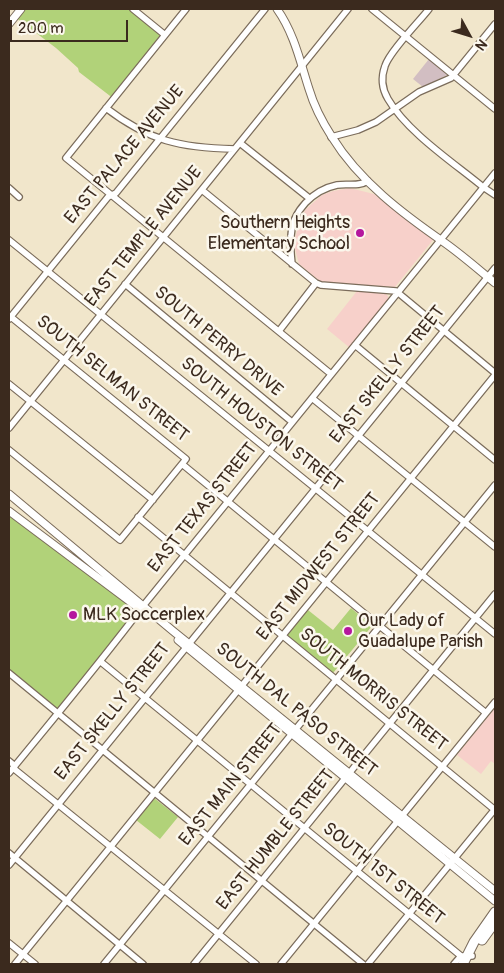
<!DOCTYPE html>
<html>
<head>
<meta charset="utf-8">
<style>
  body { margin:0 }
  #map { position:relative; width:504px; height:973px; overflow:hidden; background:#f1e6cb; font-family:Pangolin,sans-serif }
  canvas { display:block }
  .frame { position:absolute; inset:0; border:10px solid #3b2a1e; pointer-events:none }
  .north { position:absolute; left:444px; top:10px; width:50px; height:50px; -webkit-text-stroke:4px #fbf7ec; paint-order:stroke; rotate:129deg; font-size:14px; font-weight:700; line-height:20px; text-align:center; color:#3b2a1e }
  .north::after { content:''; display:block; margin:auto; width:18px; height:22px; background:#3b2a1e; clip-path:polygon(50% 0,100% 100%,50% 72%,0 100%) }
  .scale { position:absolute; left:10px; top:20px; width:118px; height:22px; box-sizing:border-box; border:2px solid #3b2a1e; border-top:0; padding-left:6px; font-size:15px; line-height:18px; white-space:nowrap; color:#3b2a1e; -webkit-text-stroke:4px #fbf7ec; paint-order:stroke }
</style>
</head>
<body>
<div id="map">
<canvas width="504" height="973"></canvas>
<div class="frame"></div>
<div class="north">N</div>
<div class="scale">200 m</div>
</div>
<script>
const c = document.querySelector('canvas').getContext('2d');
c.lineJoin = 'round';
function fill(path, color) {
  c.fillStyle = color;
  c.fill(path, 'evenodd');
}
function stroke(path, color, width, dash) {
  c.strokeStyle = color;
  c.lineWidth = width;
  c.lineCap = dash ? 'butt' : 'round';
  c.setLineDash(dash || []);
  c.stroke(path);
}
function label(font, color, halo, rows, align = 'center') {
  c.font = font + ' Pangolin,sans-serif';
  c.lineWidth = 5;
  c.setLineDash([]);
  c.textBaseline = 'middle';
  c.strokeStyle = halo;
  c.fillStyle = color;
  for (const [text, x, y, turn = 0] of rows) {
    c.save();
    c.translate(x, y);
    c.rotate((+turn || 0) * Math.PI / 180);
    c.textAlign = isNaN(turn) ? turn : align;
    if (halo) c.strokeText(text, 0, 0);
    c.fillText(text, 0, 0);
    c.restore();
  }
}
const built = new Path2D(`
  M350 188 374 194 433 240 395 287 321 282 299 264 295 249V238L301 217 306 209 322 195 333 191Z
  M357 291 385 293 388 296 389 299 350 348 327 329Z
  M495 708V764L491 761 481 774 457 755Z`);
const industrial = new Path2D(`
  M429 59 447 75 423 87 413 79Z`);
const green = new Path2D(`
  M21 9H133L165 35 114 99 79 72 78 68 56 48 15 17Z
  M9 511 140 609 59 714 9 673Z
  M351 608 372 626 333 673 287 635 308 610 333 630Z
  M154 798 178 817 160 839 136 820Z`);
const minor = new Path2D(`
  M133 9 165 35
  M186 9 66 158 331 374
  M372 9 495 109
  M429 9C418 23 390 51 385 66 381 77 382 89 388 99 407 132 454 163 483 187L495 195
  M106 108C149 141 181 148 234 149
  M331 137 358 130 376 122 419 92 451 78 495 24
  M240 143 309 198
  M9 188 19 197
  M202 190 316 283 321 285 396 291 495 373
  M9 240 495 634
  M292 264C291 255 290 245 291 236 292 211 313 190 337 185 348 183 358 187 368 181
  M125 284 292 422
  M9 319 108 197 116 193 265 9
  M279 331 316 283
  M355 345 495 460
  M9 384 153 500
  M312 398 495 547
  M9 428 348 9
  M9 450 120 540 186 459 11 317
  M182 464 486 713
  M138 517 495 810
  M101 662 461 956
  M9 673 363 964
  M9 761 15 766
  M13 768 256 964
  M9 773C54 718 100 663 143 606L495 173
  M9 853 143 964
  M9 865 495 268
  M9 943 35 964
  M15 964 495 375
  M104 964 495 485
  M194 964 495 594
  M281 964 495 702
  M368 964 495 809
  M454 964 461 956H472`);
const major = new Path2D(`
  M277 9C294 33 300 61 309 89 314 106 323 123 332 137 359 181 403 214 445 243 462 255 479 270 495 283
  M9 24 21 9
  M9 494 173 631 495 891
  M9 511 141 610
  M178 640 495 901`);
const highway = new Path2D(`
  M482 940 495 922
  M463 964 474 942 495 912`);
const markers = [
  [360,233,5,"#b5179e"],
  [73,615,5,"#b5179e"],
  [348,631,5,"#b5179e"]
];
const streetNames = [
  ["EAST PALACE AVENUE",125,155,-50],
  ["EAST TEMPLE AVENUE",144,237,-51],
  ["SOUTH PERRY DRIVE",218,342,40],
  ["EAST SKELLY STREET",388,375,-51],
  ["SOUTH SELMAN STREET",112,379,39],
  ["SOUTH HOUSTON STREET",261,425,39],
  ["EAST TEXAS STREET",203,508,-51],
  ["EAST MIDWEST STREET",319,567,-51],
  ["SOUTH MORRIS STREET",373,690,39],
  ["SOUTH DAL PASO STREET",296,710,39],
  ["EAST SKELLY STREET",113,712,-51],
  ["EAST MAIN STREET",231,785,-51],
  ["EAST HUMBLE STREET",276,840,-51],
  ["SOUTH 1ST STREET",383,874,39]
];
const poiNames = [
  ["Southern Heights",350,223,"right"],
  ["Elementary School",350,244,"right"],
  ["MLK Soccerplex",83,615],
  ["Our Lady of",358,621],
  ["Guadalupe Parish",358,642]
];
fill(built, '#f7d0ca');
fill(industrial, '#d2bec2');
fill(green, '#b1d279');
stroke(minor, '#7b6c5b', 8);
stroke(major, '#7b6c5b', 9);
stroke(highway, '#7b6c5b', 11);
stroke(minor, '#fff', 5.5);
stroke(major, '#fff', 7);
stroke(highway, '#fff', 9);
for (const [x, y, r, color] of markers) {
  const dot = new Path2D();
  dot.arc(x, y, r, 0, 2 * Math.PI);
  c.fillStyle = color;
  c.fill(dot);
  stroke(dot, '#fbf7ec', 2);
}
label('18px', '#3b2a1e', '#fbf7ec', streetNames);
label('18px', '#3b2a1e', '#fbf7ec', poiNames, 'left');
</script>
</body>
</html>
